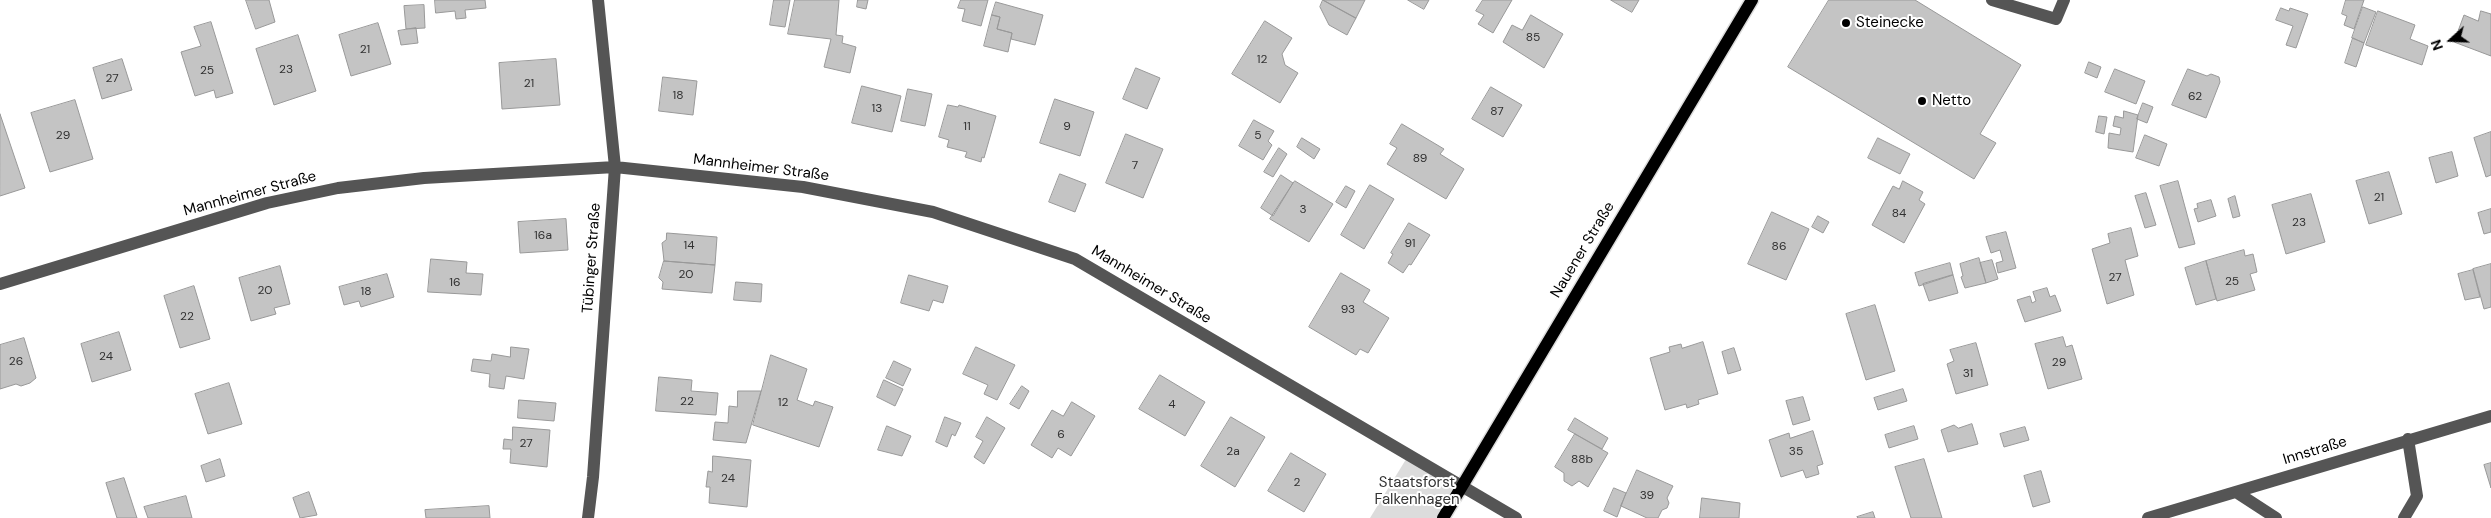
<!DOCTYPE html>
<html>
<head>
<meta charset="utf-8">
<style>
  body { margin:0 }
  #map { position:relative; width:2491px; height:518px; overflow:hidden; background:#fff; font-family:"DM Sans",sans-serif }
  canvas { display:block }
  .north { position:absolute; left:2426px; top:15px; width:50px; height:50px; -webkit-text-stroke:4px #fff; paint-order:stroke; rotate:250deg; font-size:14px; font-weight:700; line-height:20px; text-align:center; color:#000 }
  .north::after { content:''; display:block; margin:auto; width:18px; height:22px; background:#000; clip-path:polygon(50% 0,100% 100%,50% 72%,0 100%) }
</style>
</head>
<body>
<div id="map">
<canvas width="2491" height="518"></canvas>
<div class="north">N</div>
</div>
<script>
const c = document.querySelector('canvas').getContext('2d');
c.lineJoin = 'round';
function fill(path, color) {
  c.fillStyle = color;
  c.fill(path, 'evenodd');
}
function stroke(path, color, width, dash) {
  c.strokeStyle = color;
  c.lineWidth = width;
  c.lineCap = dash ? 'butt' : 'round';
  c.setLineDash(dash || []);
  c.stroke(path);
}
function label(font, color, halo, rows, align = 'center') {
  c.font = font + ' "DM Sans",sans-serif';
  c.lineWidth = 4;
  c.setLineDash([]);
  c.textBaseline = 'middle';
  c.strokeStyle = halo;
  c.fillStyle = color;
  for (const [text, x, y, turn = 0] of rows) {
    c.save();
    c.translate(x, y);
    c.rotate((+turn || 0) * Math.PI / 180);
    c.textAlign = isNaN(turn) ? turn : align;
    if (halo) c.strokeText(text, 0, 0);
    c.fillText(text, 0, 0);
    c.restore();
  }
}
const green = new Path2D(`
  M1408 456 1461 487 1443 518H1370Z`);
const building = new Path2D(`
  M246 0H269L275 22 256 29Z
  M435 0H485L486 8 465 10 466 18 456 19 455 11 436 13Z
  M774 0H790L785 27 770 25Z
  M795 0H839L836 35 843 36 842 43 856 47 850 73 824 67 831 39 788 34Z
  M858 0H868L866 9 857 7Z
  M961 0H988L981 26 962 21 965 9 958 8Z
  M1323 0H1365L1356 18Z
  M1323 0 1356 18 1347 35 1329 25 1320 7Z
  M1408 0H1429L1424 9Z
  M1483 0H1512L1493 33 1478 24 1484 15 1476 11Z
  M1611 0H1639L1632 12Z
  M1829 0H1915L2021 65 1980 134 1996 143 1974 179 1788 67Z
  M2346 0H2364L2354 29 2344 25 2347 16 2342 14Z
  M996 2 1043 15 1035 45 1011 39 1012 33 997 29 1000 17 992 15Z
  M424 5 425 28 406 29 404 6Z
  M2363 7 2376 12 2364 43 2352 38Z
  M2281 8 2289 11 2290 8 2308 14 2296 48 2286 45 2293 26 2276 20Z
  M2378 11 2415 25 2410 39 2428 46 2422 65 2366 45Z
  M2481 11 2491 14V56L2454 42 2464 15 2478 21Z
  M992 15 1000 17 997 29 1012 33 1008 52 984 46Z
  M1531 15 1563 34 1544 68 1503 42 1512 25 1522 30Z
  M1265 21 1292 38 1282 54 1285 65 1298 73 1280 103 1232 74Z
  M211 22 233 93 216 98 214 90 195 96 181 52 201 46 194 27Z
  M378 23 391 64 351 76 339 35Z
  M416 28 418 43 401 45 398 31Z
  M298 35 316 91 274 105 256 49Z
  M2353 38 2364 43 2356 67 2345 63Z
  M122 59 132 90 102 99 93 68Z
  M556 59 560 105 502 109 499 63Z
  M2089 62 2101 67 2097 78 2085 73Z
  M1136 68 1160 78 1147 109 1123 99Z
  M2115 69 2145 81 2136 104 2105 92Z
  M2188 69 2207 76 2211 74 2219 77 2220 82 2206 118 2172 105Z
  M663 77 697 81 693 115 659 111Z
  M862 86 901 96 892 132 852 123Z
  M1491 87 1522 105 1503 137 1472 119Z
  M908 89 932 94 925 126 901 121Z
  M1055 99 1094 112 1080 156 1040 143Z
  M75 100 93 159 50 172 31 113Z
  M2143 103 2153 107 2147 123 2137 119Z
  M948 105 958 107 959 105 996 116 984 158 982 157 981 162 965 157 967 152 947 147 949 140 939 137Z
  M2124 111 2138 115 2133 152 2108 148 2109 133 2120 135 2121 128 2113 126 2115 116 2123 118Z
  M0 114 25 188 0 196Z
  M2099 116 2107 117 2104 134 2096 132Z
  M1254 120 1274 131 1268 141 1272 145 1263 160 1239 146Z
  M1402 124 1444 149 1440 154 1464 169 1446 199 1387 164 1397 148 1390 144Z
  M2491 132V175L2486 177 2474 138Z
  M1126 134 1163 149 1143 198 1106 183Z
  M2145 135 2167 144 2159 166 2136 158Z
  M1302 138 1320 149 1314 159 1297 147Z
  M1878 138 1910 154 1900 174 1868 158Z
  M1279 148 1287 154 1273 177 1264 172Z
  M2452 152 2458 176 2436 183 2429 158Z
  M2389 172 2402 214 2369 224 2356 181Z
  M1060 174 1086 184 1075 212 1049 202Z
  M1281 175 1293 183 1273 216 1261 208Z
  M1295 181 1333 204 1309 242 1270 219Z
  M1903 181 1923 192 1919 200 1925 204 1904 243 1872 225 1893 186 1899 189Z
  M2178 181 2195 244 2179 248 2160 186Z
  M1370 185 1394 199 1364 249 1341 235Z
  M1346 186 1355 191 1346 208 1336 202Z
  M2146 193 2156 225 2145 228 2135 196Z
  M2311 194 2325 242 2286 254 2272 205Z
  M2235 196 2240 216 2233 218 2228 199Z
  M2211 200 2216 216 2198 222 2194 209 2198 208 2197 204Z
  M2491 209V232L2484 234 2478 213Z
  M1772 212 1809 229 1786 280 1748 264Z
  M1818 216 1829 222 1823 233 1812 227Z
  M566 219 568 250 520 253 518 222Z
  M1409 223 1430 235 1411 265 1409 264 1403 273 1388 263 1393 254 1391 253Z
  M2131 228 2138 256 2125 260 2134 295 2107 304 2092 249 2110 243 2108 234Z
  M2006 232 2016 268 1998 273 1996 263 2003 261 2000 250 1991 253 1986 237Z
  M667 233 717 237 715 265 664 261 662 243 666 240Z
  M2244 250 2245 256 2253 254 2257 272 2250 274 2255 290 2217 301 2206 261Z
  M1979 258 1986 283 1965 288 1961 277 1963 276 1960 264Z
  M431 259 467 262 466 273 483 274 481 295 428 292Z
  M1992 260 1998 279 1986 283 1980 263Z
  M664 261 715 265 712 293 662 289 663 282 659 278Z
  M2206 261 2216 299 2196 305 2185 268Z
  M1950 263 1953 275 1919 286 1915 273Z
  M2491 264V307L2484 309 2473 269Z
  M280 266 290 304 274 308 276 314 251 321 239 278Z
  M2473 270 2480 297 2465 300 2458 274Z
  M1341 273 1370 290 1363 302 1389 318 1368 353 1360 349 1356 355 1309 327Z
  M387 274 394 297 361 307 359 301 344 305 339 287Z
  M909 275 948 286 943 303 933 300 929 311 901 303Z
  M1953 275 1958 293 1929 301 1923 284Z
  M736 282 762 284 761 302 734 300Z
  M194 286 210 339 180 348 164 296Z
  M2047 288 2050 297 2055 295 2061 311 2025 322 2017 300 2030 296 2032 303 2036 301 2033 292Z
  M1875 305 1895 371 1866 380 1846 314Z
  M119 332 131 370 92 382 81 344Z
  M2063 337 2066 347 2072 345 2082 379 2048 389 2035 344Z
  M24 338 36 378 30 383 21 386 16 384 0 389V345Z
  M1703 342 1718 394 1698 400 1699 404 1687 408 1686 404 1665 410 1650 358 1670 352 1669 347 1681 344 1682 348Z
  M1976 343 1988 385 1956 394 1947 364 1954 361 1950 350Z
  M511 347 529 349 524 379 506 376 504 389 489 387 490 374 471 371 473 359 491 361 492 354 510 357Z
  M976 347 1015 365 997 400 984 394 988 385 963 374Z
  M1734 348 1741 370 1728 374 1722 352Z
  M771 355 807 369 797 400 813 406 815 401 833 407 819 447 753 425Z
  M894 361 911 369 903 386 886 378Z
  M1160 375 1205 402 1185 436 1139 409Z
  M659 377 692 380 691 391 718 393 716 415 656 411Z
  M884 380 903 389 895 406 877 397Z
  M229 383 242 424 208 434 195 394Z
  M1022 386 1029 391 1019 409 1010 404Z
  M1903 389 1907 401 1878 410 1874 398Z
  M738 391H761L746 443 713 440 715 422 728 423 729 406 737 407Z
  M1803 397 1810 420 1793 425 1786 401Z
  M519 400 556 403 554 421 518 418Z
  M1072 402 1095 416 1071 456 1058 448 1052 458 1031 445 1052 410 1063 416Z
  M945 417 961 423 955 436 952 434 947 447 936 442Z
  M987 417 1005 428 984 464 974 457 983 441 976 437Z
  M1231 417 1265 437 1235 487 1201 466Z
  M1575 418 1608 438 1602 449 1568 430Z
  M1972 424 1978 444 1948 452 1941 430 1954 425 1958 428Z
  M887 426 911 436 902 456 878 450Z
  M1914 426 1918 439 1889 448 1885 435Z
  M513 427 550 430 547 467 510 463 511 449H503L504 439 512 440Z
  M2025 427 2029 440 2004 447 2000 434Z
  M1813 431 1823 464 1817 466 1819 474 1806 478 1803 470 1781 477 1769 440 1789 433 1790 438Z
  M1575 434 1608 453 1588 487 1579 481 1572 486 1564 481V473L1555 467Z
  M1291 453 1326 474 1304 512 1268 491Z
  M713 456 751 460 747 507 709 503 710 487H706L708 471 712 472Z
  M220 459 225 476 206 482 201 466Z
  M1924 459 1942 518H1911L1895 467Z
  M2491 463V488L2484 465Z
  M1637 470 1673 486 1667 498 1669 503 1667 508 1662 510 1658 518H1647L1621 506Z
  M2041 471 2050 502 2033 507 2024 476Z
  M124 478 137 518H117L106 483Z
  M1614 488 1626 493 1617 517 1604 511Z
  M309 492 317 515 300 518 293 498Z
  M186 496 192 518H148L144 507Z
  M1702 498 1740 503 1739 518H1700Z
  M489 506 490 518H426L425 510Z
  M1873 512 1875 518H1858L1857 517Z`);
const minor = new Path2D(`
  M1992 0 2056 19 2064 0
  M0 284 267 203 338 188 424 178 615 167 803 187 933 212 1075 259 1516 518
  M2236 492 2276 518
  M588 518 593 477 615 167 598 0
  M2148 518 2491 416
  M2404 518 2417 496 2408 439`);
const major = new Path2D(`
  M1443 518 1752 0`);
const markers = [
  [1846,23,5,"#000"],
  [1922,101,5,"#000"]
];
const numberNames = [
  ["85",1533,38],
  ["21",365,50],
  ["12",1262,60],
  ["23",286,70],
  ["25",207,71],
  ["27",112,79],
  ["21",529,84],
  ["18",678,96],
  ["62",2195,97],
  ["13",877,109],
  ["87",1497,112],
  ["11",967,127],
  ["9",1067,127],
  ["29",63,136],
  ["5",1258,136],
  ["89",1420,159],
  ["7",1135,166],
  ["21",2379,198],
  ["3",1303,210],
  ["84",1899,214],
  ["23",2299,223],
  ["16a",543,236],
  ["91",1410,244],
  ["14",689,246],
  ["86",1779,247],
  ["20",686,275],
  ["27",2115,278],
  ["25",2232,282],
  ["16",455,283],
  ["20",265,291],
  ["18",366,292],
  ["93",1348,310],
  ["22",187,317],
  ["24",106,357],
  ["26",16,362],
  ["29",2059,363],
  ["31",1968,374],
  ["22",687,402],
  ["12",783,403],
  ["4",1172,405],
  ["6",1061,435],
  ["27",526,444],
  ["2a",1233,452],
  ["35",1796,452],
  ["88b",1582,460],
  ["24",728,479],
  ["2",1297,483],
  ["39",1647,496]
];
const poiNames = [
  ["Steinecke",1856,23],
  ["Netto",1932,101]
];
const streetNames = [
  ["Mannheimer Straße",761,168,7],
  ["Mannheimer Straße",250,194,-15],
  ["Nauener Straße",1583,250,-59],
  ["Tübinger Straße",592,258,-86],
  ["Mannheimer Straße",1151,285,31],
  ["Innstraße",2315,451,-17]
];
const parkNames = [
  ["Staatsforst",1417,483],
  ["Falkenhagen",1417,500]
];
fill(green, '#dcdcdc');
fill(building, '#c4c4c4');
stroke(building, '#999', 1);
stroke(major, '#dbdbdb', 15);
stroke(minor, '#555', 12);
stroke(major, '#000', 12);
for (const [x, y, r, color] of markers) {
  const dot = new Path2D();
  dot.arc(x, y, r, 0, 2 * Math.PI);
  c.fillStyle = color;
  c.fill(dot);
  stroke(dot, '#fff', 2);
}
label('12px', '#313131', null, numberNames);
label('15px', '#000', '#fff', poiNames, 'left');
label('15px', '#000', '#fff', streetNames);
label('15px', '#333', '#fff', parkNames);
</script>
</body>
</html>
